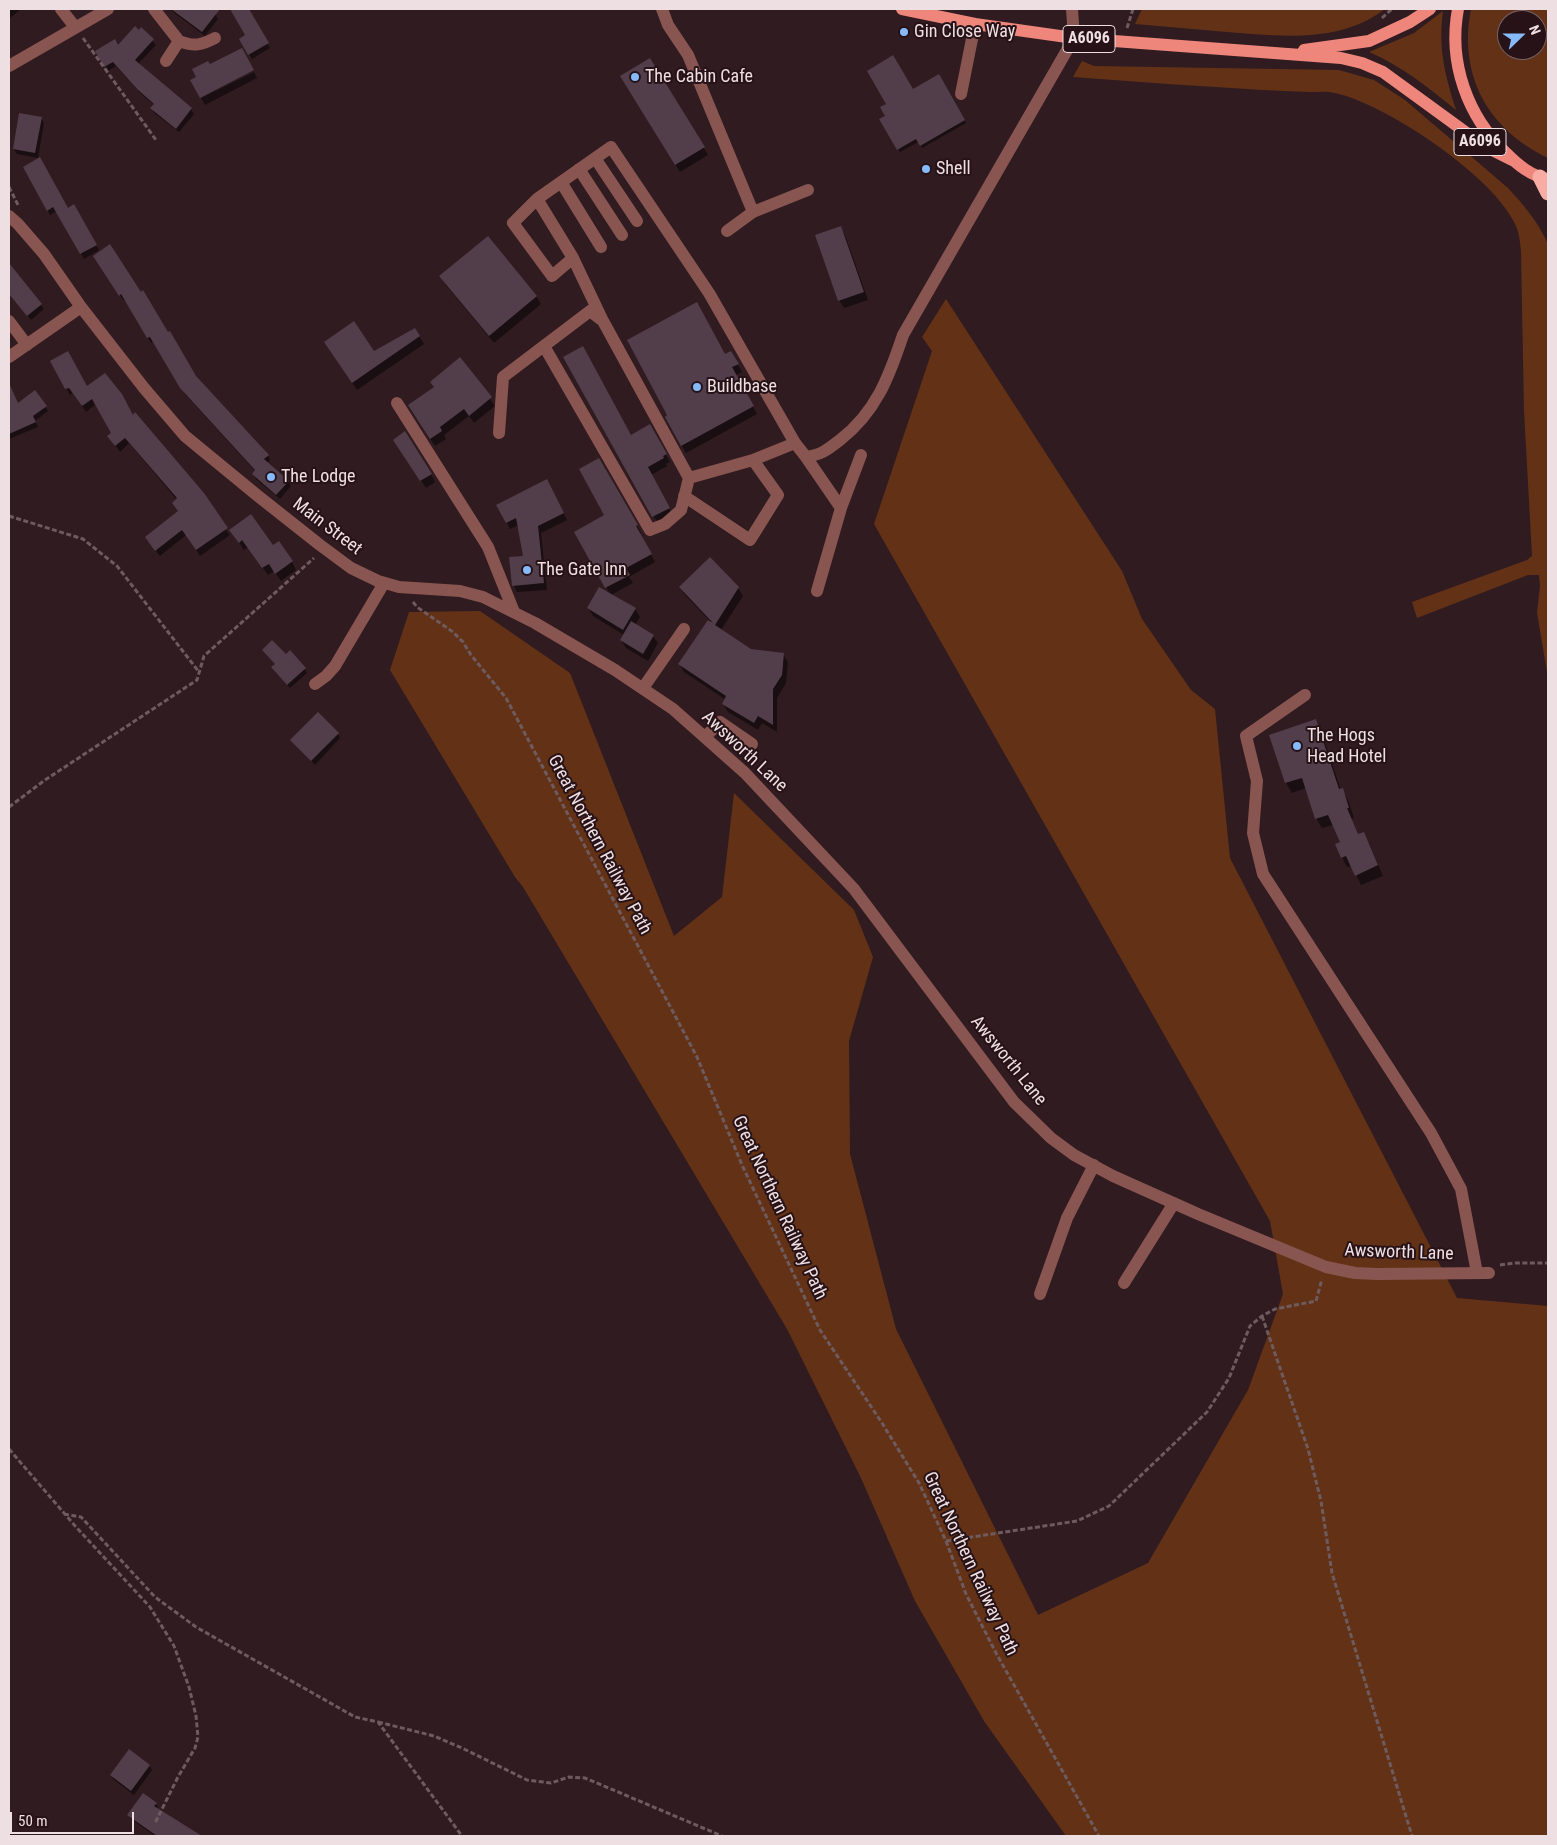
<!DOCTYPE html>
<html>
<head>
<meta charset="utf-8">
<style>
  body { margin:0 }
  #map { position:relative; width:1557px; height:1845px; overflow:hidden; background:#301b20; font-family:"Roboto Condensed",sans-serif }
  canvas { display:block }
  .frame { position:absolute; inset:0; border:10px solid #eedfe2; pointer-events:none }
  .north { position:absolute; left:1497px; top:10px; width:50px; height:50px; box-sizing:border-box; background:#261217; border:1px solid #766468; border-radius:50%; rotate:68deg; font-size:14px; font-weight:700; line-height:20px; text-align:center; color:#eedfe2 }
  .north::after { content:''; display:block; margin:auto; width:18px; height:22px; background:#86bbfb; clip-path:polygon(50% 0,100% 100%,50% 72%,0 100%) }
  .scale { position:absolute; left:10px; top:1812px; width:124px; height:22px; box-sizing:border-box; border:2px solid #eedfe2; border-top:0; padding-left:6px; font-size:15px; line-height:18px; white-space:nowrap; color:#eedfe2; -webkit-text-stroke:4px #261217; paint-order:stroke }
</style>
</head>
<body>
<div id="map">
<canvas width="1557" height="1845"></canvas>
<div class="frame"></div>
<div class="north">N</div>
<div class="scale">50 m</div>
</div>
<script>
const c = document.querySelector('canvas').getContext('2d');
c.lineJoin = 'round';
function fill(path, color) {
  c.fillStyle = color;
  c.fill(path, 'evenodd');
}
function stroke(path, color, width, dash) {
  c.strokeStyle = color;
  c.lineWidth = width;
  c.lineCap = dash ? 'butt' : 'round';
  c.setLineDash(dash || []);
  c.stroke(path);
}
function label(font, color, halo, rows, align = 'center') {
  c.font = font + ' "Roboto Condensed",sans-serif';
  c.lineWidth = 4;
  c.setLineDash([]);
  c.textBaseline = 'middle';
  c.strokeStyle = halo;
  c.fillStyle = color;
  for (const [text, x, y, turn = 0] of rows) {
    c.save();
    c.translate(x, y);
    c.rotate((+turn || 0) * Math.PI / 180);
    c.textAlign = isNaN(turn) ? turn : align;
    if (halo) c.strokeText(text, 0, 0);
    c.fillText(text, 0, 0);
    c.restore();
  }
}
const green = new Path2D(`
  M1142 9H1385C1339 44 1280 36 1227 32 1196 29 1166 27 1135 24Z
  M1471 9H1548V158C1488 129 1458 76 1471 9ZM1507 20H1537V50H1507Z
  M1443 11C1438 49 1445 75 1456 110 1429 88 1402 66 1369 52L1414 33Z
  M1082 61 1094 66 1339 70 1374 80 1405 100 1508 188C1524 205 1538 222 1548 244V678L1537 613 1540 586 1539 575H1528L1417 618 1412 602 1527 560 1532 556 1524 411 1521 251C1520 241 1519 231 1514 222 1491 175 1386 104 1335 93 1327 91 1317 92 1309 92 1293 91 1278 91 1263 90 1200 86 1136 82 1073 77Z
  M946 299 1122 571 1142 619 1191 690 1215 709 1230 858 1457 1298 1548 1306V1836H1066L984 1721 915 1601 861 1478 787 1329 523 887 515 877 390 670 409 612 480 611 570 673 674 936 722 897 734 793 854 910 873 957 849 1041 850 1154 896 1329 1038 1615 1148 1563 1248 1390 1283 1294 1270 1221 874 524 932 351 922 337Z`);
const shadow = new Path2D(`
  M9 9H21L10 18Z
  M171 9H208L215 14 218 19 205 36 173 12Z
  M240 9H248L270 48 252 59 241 39 247 36 234 12Z
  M141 29 156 45 138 64 191 109 194 114 179 132 154 113 152 108 154 105 141 94 116 66 108 71 97 51 117 47Z
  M649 59 708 155 680 172 621 76Z
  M254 72 257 78 205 105 201 98Z
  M938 76 966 123 922 148 918 142 900 152 881 120 886 116 888 104Z
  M41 118 44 123 38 158 17 154 14 149Z
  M24 167 68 209 74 206 99 250 84 259 57 211 50 215Z
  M840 228 845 235 868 300 844 308 839 300Z
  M97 261 195 377 268 456 270 460 267 463 288 481 291 486 280 499 256 479 254 474 256 472 184 393 154 341 151 343 125 299 123 300Z
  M9 266 19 276 21 280 44 309 31 320 9 294Z
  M441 276 536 296 541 304 494 343 445 284Z
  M415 329 424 344 357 390 330 350 374 352Z
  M731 352 742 372 736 375 757 414 686 453 666 417Z
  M460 358 495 406 474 423 469 416 444 435 446 439 435 446 414 413Z
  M565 358 631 436 650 426 670 462 666 464 667 466 651 475 673 516 658 524Z
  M51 362 87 388 133 416 230 535 200 556 186 535 160 556 150 544 179 512 173 503 177 500 129 443 120 452 109 437 112 434 96 404 86 412 73 393 70 395Z
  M15 398 18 405 45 407 48 411 35 421 38 427 9 439V401Z
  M399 448 431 474 435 482 426 488Z
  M599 460 641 533 640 534 655 562 629 577 633 583 611 595 635 609 640 617 635 625 653 636 658 643 648 661 626 648 621 640 624 635 593 616 588 608 610 594 576 532 606 515Z
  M550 487 567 520 541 533 547 590 517 592 514 586 524 557 519 525 510 529 498 505Z
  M236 538 273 547 292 562 296 570 281 581 274 571 268 575 248 547 244 550Z
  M680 588H738L743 596 721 630 750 650 783 654 788 662 786 683 777 698V732L762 723 758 730 728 712 723 704 726 700 684 672 680 664 709 620 685 595Z
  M263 650 286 656 305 669 307 673 290 688 275 672 276 665Z
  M1315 721 1321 731 1341 790H1342L1348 800 1354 818 1351 819 1358 835 1363 833 1369 843 1383 876 1361 885 1352 866 1347 867 1342 857 1341 843 1333 825 1322 828 1316 818 1306 788 1292 793 1286 783 1271 735Z
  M338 734 340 738 315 765 292 740Z
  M149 1765 152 1770 134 1795 114 1780 111 1775Z
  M156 1804 158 1807 157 1809 199 1836H155L131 1819 129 1815Z`);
const building = new Path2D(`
  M171 9H220L202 32Z
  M230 9H249L269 43 248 55 239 39 245 35Z
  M135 26 139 30 141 27 154 39 135 60 192 108 176 129 150 108 154 104 137 89 113 62 104 67 95 51 115 39 118 45Z
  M242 48 254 70 200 98 190 80 196 77 192 69 208 61 210 64Z
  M893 55 913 89 939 74 965 120 920 146 916 139 897 150 879 119 885 116 880 107 886 104 867 71Z
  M650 58 705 147 675 165 620 76Z
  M19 113 42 117 35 153 13 149Z
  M40 157 68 208 74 204 97 245 80 254 53 207 47 211 23 167Z
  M841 226 864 292 838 301 815 235Z
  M488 236 537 296 489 336 439 276Z
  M110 244 141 292 143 290 168 332 170 331 196 376 269 455 264 459 289 481 276 495 252 474 255 470 180 388 150 337 147 338 121 294 119 296 93 256Z
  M9 263 42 304 27 316 9 294Z
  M697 302 725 354 731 351 739 364 732 367 754 406 681 446 665 417 667 415 627 340Z
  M354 321 374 351 415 328 420 336 352 383 324 342Z
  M583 346 631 435 650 424 667 454 663 456 664 458 648 467 670 508 652 517 563 357Z
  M68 351 87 386 105 373 122 394 133 415 135 412 204 493 228 528 196 550 182 530 155 551 145 537 178 511 172 503 177 498 125 438 115 446 107 436 111 433 92 399 82 406 69 388 65 389 50 361Z
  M460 357 492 397 469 416 464 409 440 427 442 431 430 439 408 405 434 387 430 382Z
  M9 383 18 403 35 390 47 406 33 416 36 422 9 434Z
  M405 431 432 474 420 481 393 440Z
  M599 458 638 525 636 526 652 554 626 568 630 575 605 588 574 532 604 515 579 469Z
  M547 479 564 513 538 526 544 583 512 586 509 557 523 556 516 518 506 523 496 505Z
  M251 514 273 545 279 541 293 561 275 574 269 564 262 568 242 540 239 543 229 530Z
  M710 557 739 587 715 625 751 649 784 653 782 675 773 689V725L758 716 754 723 722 704 726 696 678 664 708 620 713 623 679 587Z
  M599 587 636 608 623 630 587 608Z
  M631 621 654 635 643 654 620 640Z
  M272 640 286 654 290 650 306 668 287 685 271 667 275 664 262 650Z
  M318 712 339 733 311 761 290 740Z
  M1316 719 1339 789 1343 788 1349 808H1347L1358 834 1364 832 1378 865 1355 876 1346 856 1341 858 1335 844 1340 842 1328 815 1315 819 1302 778 1285 783 1269 735Z
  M129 1749 150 1765 131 1791 110 1775Z
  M143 1793 157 1803 154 1806 202 1836H157L127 1815Z`);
const path = new Path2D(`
  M1382 18 1392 9
  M1127 28 1133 9
  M83 38 156 140
  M9 187 18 205
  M9 516 83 539 117 566 199 672
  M413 602 417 607 453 632 463 642 471 655 506 698 697 1057 742 1165 820 1330 882 1423 919 1483 946 1541 966 1594 996 1653 1099 1836
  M9 807 45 780 197 680 204 656 314 558
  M1500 1265 1515 1263H1548
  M1262 1316 1308 1449 1321 1501 1332 1573 1412 1836
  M9 1449 76 1527 150 1607 174 1646 189 1687 196 1716 198 1737 195 1748 178 1777 155 1823
  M64 1514 81 1517 155 1597 196 1627 355 1717 378 1722 462 1836
  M946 1541 1077 1521 1109 1506 1207 1412 1229 1378 1250 1326 1262 1316 1275 1309 1316 1301 1322 1279
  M378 1722 434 1736 462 1748 527 1780 551 1783 569 1777 585 1778 722 1836`);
const minor = new Path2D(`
  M61 9 75 27
  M154 9 179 41
  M662 9 668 25 688 55 753 212 808 190
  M166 61 179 41C194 47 202 45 215 38
  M9 66 108 9
  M961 94 975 24
  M595 158 637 221
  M579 169 622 235
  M561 182 601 247
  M537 199 573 258 552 276 513 223 537 199 611 147 709 293 795 443 806 457C823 454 827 450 840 440 876 412 889 377 903 335L1074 38 1072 9
  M9 216 18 224 44 254 81 307 144 388 185 436 258 496 320 545 351 568 378 581 399 587 460 591 483 597 535 623 615 670 673 709 745 773 854 889 1014 1102 1051 1138 1074 1155 1113 1176 1198 1214 1326 1267 1355 1273 1377 1274 1489 1273
  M727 231 753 212
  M573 258 602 319
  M9 321 27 345
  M544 346 650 530 665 524 681 510 689 478
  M9 357 81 307
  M397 403 488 547 514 612
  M499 433 503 377 590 311 603 321 689 478 753 460 795 443
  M806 457 841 508 817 591
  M684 496 750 540 778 495 753 460
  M841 508 861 455
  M315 684 326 676 335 666 384 583
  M643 688 684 629
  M1305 695 1246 736 1257 781 1253 833 1263 874 1431 1133 1461 1189 1477 1273
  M705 737 720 722 752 744
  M1124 1283 1174 1203
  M1040 1294 1067 1218 1094 1165`);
const major = new Path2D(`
  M902 9 975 24 1074 38 1341 58 1362 63 1383 72 1486 147 1514 161
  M1458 9C1448 62 1467 116 1506 153 1518 165 1531 176 1548 179
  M1304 50 1369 41 1410 22 1430 9`);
const highway = new Path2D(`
  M1540 177 1548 193`);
const markers = [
  [904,32,5,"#86bbfb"],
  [635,77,5,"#86bbfb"],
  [926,169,5,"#86bbfb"],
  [697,387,5,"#86bbfb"],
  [271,477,5,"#86bbfb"],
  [527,570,5,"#86bbfb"],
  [1297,746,5,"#86bbfb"]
];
const shields = [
  [1089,39,52],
  [1480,142,52]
];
const shieldNames = [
  ["A6096",1089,39],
  ["A6096",1480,142]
];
const poiNames = [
  ["Gin Close Way",914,32],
  ["The Cabin Cafe",645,77],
  ["Shell",936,169],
  ["Buildbase",707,387],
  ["The Lodge",281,477],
  ["The Gate Inn",537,570],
  ["The Hogs",1307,736],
  ["Head Hotel",1307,757]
];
const streetNames = [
  ["Main Street",327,527,37],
  ["Awsworth Lane",744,752,43],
  ["Great Northern Railway Path",599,845,62],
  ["Awsworth Lane",1008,1061,51],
  ["Great Northern Railway Path",779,1208,65],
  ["Awsworth Lane",1399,1253,2],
  ["Great Northern Railway Path",970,1564,65]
];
fill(green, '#633216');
fill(shadow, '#0007');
fill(building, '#523e4a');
stroke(path, '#6e5b5f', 3, [5, 2.5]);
stroke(minor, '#895550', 12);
stroke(major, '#ef867c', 12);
stroke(highway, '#f9aca3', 15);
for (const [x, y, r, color] of markers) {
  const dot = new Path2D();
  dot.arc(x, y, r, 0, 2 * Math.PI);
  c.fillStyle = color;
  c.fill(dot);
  stroke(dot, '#261217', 2);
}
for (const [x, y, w] of shields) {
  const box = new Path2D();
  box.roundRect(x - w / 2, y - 13.5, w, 27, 4);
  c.fillStyle = '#261217';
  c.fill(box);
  stroke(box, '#eedfe2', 1);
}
label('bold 16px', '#eedfe2', null, shieldNames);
label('18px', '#eedfe2', '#261217', poiNames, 'left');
label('18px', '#eedfe2', '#261217', streetNames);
</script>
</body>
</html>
